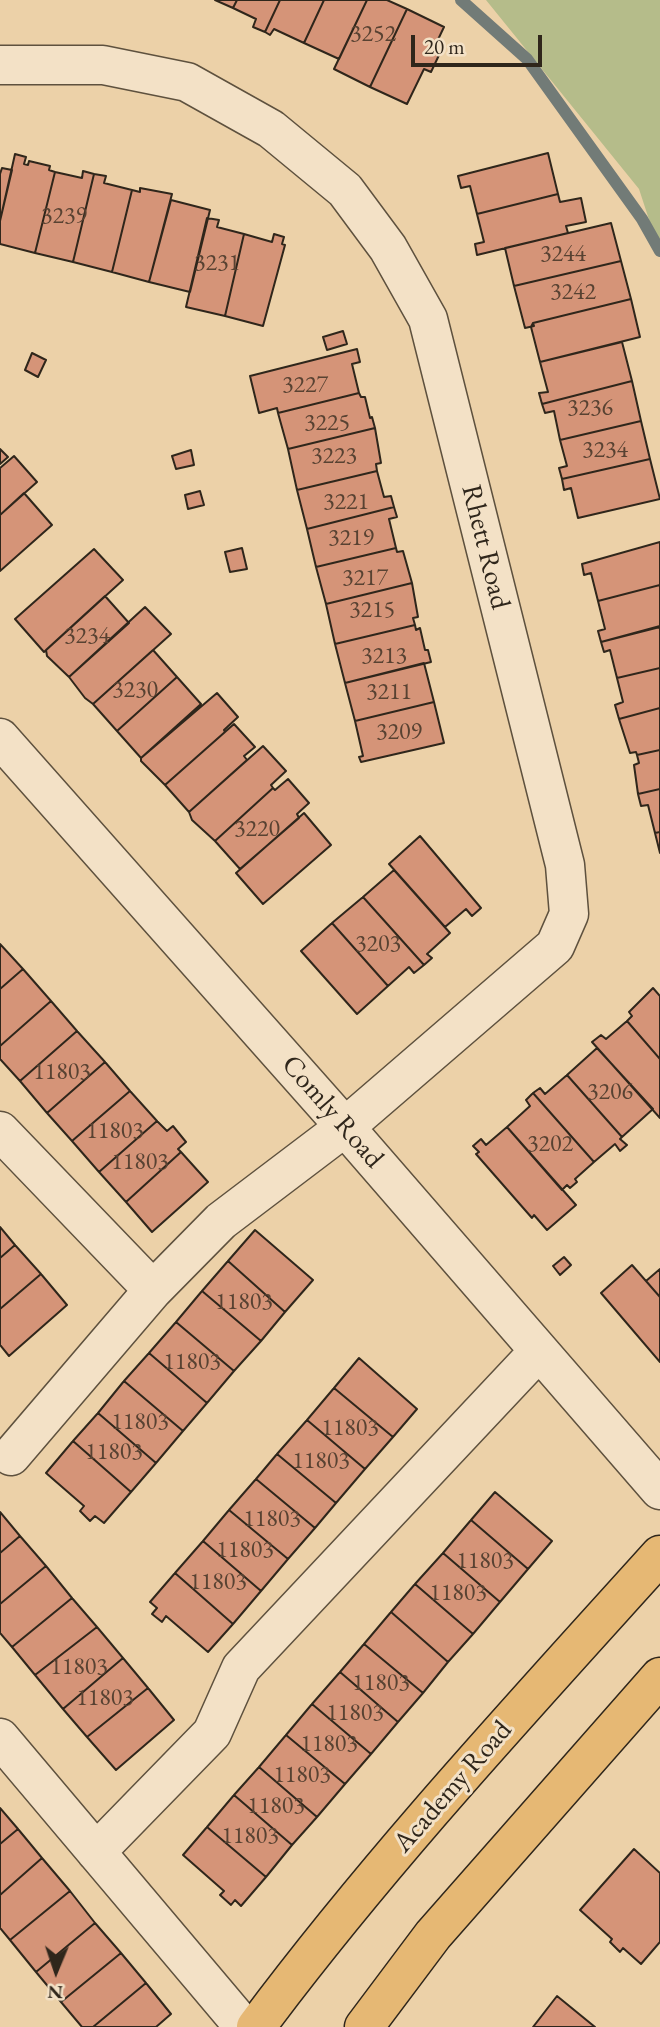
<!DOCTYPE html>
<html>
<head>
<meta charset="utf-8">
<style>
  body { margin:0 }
  #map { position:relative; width:660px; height:2027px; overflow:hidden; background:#ecd1a8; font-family:"EB Garamond",serif }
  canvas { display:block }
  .north { position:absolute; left:21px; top:1936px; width:70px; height:70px; -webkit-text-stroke:5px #f3e1c6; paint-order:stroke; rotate:182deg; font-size:19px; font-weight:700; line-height:28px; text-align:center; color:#2f261b }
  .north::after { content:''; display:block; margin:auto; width:24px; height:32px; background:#2f261b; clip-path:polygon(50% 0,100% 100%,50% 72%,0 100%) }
  .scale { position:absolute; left:411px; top:35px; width:131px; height:32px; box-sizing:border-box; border:4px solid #2f261b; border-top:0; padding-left:9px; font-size:21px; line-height:24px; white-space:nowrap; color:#2f261b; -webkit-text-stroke:5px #f3e1c6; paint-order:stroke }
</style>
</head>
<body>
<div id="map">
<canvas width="660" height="2027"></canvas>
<div class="north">N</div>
<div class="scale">20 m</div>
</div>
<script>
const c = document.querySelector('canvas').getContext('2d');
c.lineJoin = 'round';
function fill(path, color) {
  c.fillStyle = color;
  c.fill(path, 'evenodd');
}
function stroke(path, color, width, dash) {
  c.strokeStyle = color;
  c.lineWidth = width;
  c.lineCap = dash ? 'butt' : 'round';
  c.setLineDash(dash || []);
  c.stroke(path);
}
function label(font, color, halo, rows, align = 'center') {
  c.font = font + ' "EB Garamond",serif';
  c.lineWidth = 6;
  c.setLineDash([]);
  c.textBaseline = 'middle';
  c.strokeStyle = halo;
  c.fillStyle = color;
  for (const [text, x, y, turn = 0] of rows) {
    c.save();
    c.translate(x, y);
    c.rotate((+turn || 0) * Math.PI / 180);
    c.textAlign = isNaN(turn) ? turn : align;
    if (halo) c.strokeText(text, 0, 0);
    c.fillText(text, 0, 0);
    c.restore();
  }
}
const green = new Path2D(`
  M486 0H660V253L639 189Z`);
const stream = new Path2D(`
  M461 0 527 59 642 219 660 251`);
const building = new Path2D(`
  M215 0H237L233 8Z
  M237 0H280L265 32 253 27 256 19 233 8Z
  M280 0H324L304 43 274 29 270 35 265 32Z
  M324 0H367L339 59 304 43Z
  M367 0H387L407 9 370 87 334 69Z
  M407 9 444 27 433 50 440 53 431 72 424 69 407 104 370 87Z
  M548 153 558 194 477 214 470 186 461 188 458 176Z
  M15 154 26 157 24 164 28 165 29 161 50 166 49 170 55 172 35 253 0 244V221Z
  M2 168 12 170 0 221V174Z
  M83 171 94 174 73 262 35 253 55 172 82 178Z
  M94 174 106 176 104 183 132 190 112 272 73 262Z
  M140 188 172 194 149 282 112 272 132 190 140 192Z
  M558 194 560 202 581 198 586 222 566 226 568 233 477 255 475 244 484 242 477 214Z
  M171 200 210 210 190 292 149 282Z
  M207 218 219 220 217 227 244 234 225 316 186 307Z
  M611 223 621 261 514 286 505 248Z
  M244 234 272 242 274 234 284 237 282 244 285 245 263 326 225 316Z
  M621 261 631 299 533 323 534 326 525 328 514 286Z
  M631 299 640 337 540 362 531 327 533 323Z
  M343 331 347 344 327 350 323 337Z
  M622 342 632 381 542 404 539 393 548 392 540 362Z
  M357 349 360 362 352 364 359 393 278 413 277 408 259 413 250 376Z
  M32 353 46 360 38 377 25 370Z
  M632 381 641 421 560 440 554 411 545 413 542 404Z
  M359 393 361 397H365L370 418 372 417 375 428 288 449 278 413Z
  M641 421 650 459 562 479 559 468 567 466 560 440Z
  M375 428 381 463 376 464 377 471 297 490 288 449Z
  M0 449 8 457 0 464Z
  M191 450 194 465 176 469 172 456Z
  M14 456 37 482 0 515V468Z
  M650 459 660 499 578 518 571 488 564 490 562 479Z
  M377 471 384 497 391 496 394 507 307 529 297 490Z
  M200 491 204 505 188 509 185 495Z
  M24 493 52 525 0 571V515Z
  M394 507 397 517 389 519 396 548 316 567 307 529Z
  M660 542V585L598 601 591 573 584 575 582 564Z
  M242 548 247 569 230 572 225 552Z
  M396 548 397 552 403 551 412 583 326 604 316 567Z
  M94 549 123 580 44 652 15 619Z
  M412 583 418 617 413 618 415 625 335 644 326 604Z
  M660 585V626L601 642 598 631 605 629 598 601Z
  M105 596 129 623 69 677 47 656 46 650Z
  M145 607 171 634 93 704 85 698 69 677Z
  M415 625 416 630 420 628 425 650H428L431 662 345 683 335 644Z
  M660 627V668L617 678 610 650 604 652 601 642Z
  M153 650 177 677 117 731 93 704Z
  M424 663 434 702 355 721 345 683Z
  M660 668V708L619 719 615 705 623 702 617 678Z
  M177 677 201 704 141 758 117 731Z
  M217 693 238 717 224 730 225 732 165 785 141 761V758Z
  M434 702 444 743 361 762 359 757 363 756 355 721Z
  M660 708V750L637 755 636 752 630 753 619 719Z
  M234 724 255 747 244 756 247 760 189 812 165 785Z
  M263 746 286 771 271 785 273 788 215 841 192 820 189 812Z
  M660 750V789L638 794 634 765 639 763 637 755Z
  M288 779 309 803 297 814 299 818 240 869 215 841 273 788 275 790Z
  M660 789V832L655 833 648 805 641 806 638 794Z
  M304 813 331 845 263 904 236 873Z
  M660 832V853L655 833Z
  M420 836 481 908 472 916 466 909 445 927 389 864Z
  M394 870 450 933 427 954 432 958 424 965 363 897Z
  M363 897 424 965 414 973 409 967 388 986 332 923Z
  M332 923 388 986 357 1014 301 951Z
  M0 944 23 969 0 989Z
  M23 969 51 1001 0 1046V989Z
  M653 988 660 996V1059L627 1021 632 1016 629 1012Z
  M51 1001 77 1031 20 1081 0 1059V1046Z
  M627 1021 660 1059V1118L592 1042 601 1035 606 1039Z
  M77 1031 105 1062 47 1113 20 1081Z
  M597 1048 653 1109 622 1137 567 1075Z
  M105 1062 130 1091 72 1141 47 1113Z
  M567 1075 622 1137 620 1139 627 1145 620 1151 615 1144 594 1162 533 1093 540 1088 545 1094Z
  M130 1091 157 1121 99 1172 72 1141Z
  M533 1093 594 1162 575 1179 577 1182 570 1188 567 1185 562 1190 507 1127 530 1106 526 1100Z
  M157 1121 167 1131 173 1126 186 1142 178 1149 181 1152 126 1202 99 1172Z
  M507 1127 576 1205 547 1230 534 1215 532 1218 476 1154 479 1152 473 1146 481 1139 486 1145Z
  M181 1152 208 1182 152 1232 126 1202Z
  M0 1227 15 1245 0 1258Z
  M255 1230 313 1280 285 1312 228 1261Z
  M15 1245 41 1274 0 1309V1258Z
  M564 1257 571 1265 560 1275 553 1266Z
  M228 1261 285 1312 261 1341 202 1291Z
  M632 1265 660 1297V1362L601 1293Z
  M660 1269V1297L646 1281Z
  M41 1274 67 1305 9 1356 0 1345V1309Z
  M202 1291 261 1341 234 1371 176 1322Z
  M176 1322 234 1371 207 1403 149 1353Z
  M149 1353 207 1403 183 1431 124 1381Z
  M359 1358 417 1409 393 1437 334 1388Z
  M124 1381 183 1431 156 1463 98 1413Z
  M334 1388 393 1437 365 1469 307 1420Z
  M98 1413 156 1463 131 1492 73 1441Z
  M307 1420 365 1469 336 1503 277 1454Z
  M73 1441 131 1492 104 1523 95 1516 90 1521 80 1511 84 1506 46 1473Z
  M277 1454 336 1503 315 1528 256 1479Z
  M256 1479 315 1528 288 1559 229 1510Z
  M495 1492 552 1541 528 1569 471 1520Z
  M229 1510 288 1559 261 1591 203 1541Z
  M0 1512 20 1536 0 1553Z
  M471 1520 528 1569 500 1602 443 1553Z
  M20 1536 46 1566 0 1604V1553Z
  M203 1541 261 1591 233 1624 175 1573Z
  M443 1553 500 1602 473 1634 415 1584Z
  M46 1566 72 1598 12 1647 0 1633V1604Z
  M175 1573 233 1624 208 1652 166 1616 162 1622 152 1614 157 1608 150 1602Z
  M415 1584 473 1634 448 1662 391 1612Z
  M72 1598 97 1627 35 1675 12 1647Z
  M391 1612 448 1662 423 1693 364 1644Z
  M97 1627 123 1658 63 1709 35 1675Z
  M364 1644 423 1693 398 1722 340 1672Z
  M123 1658 148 1688 87 1737 63 1709Z
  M340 1672 398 1722 371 1754 312 1704Z
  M148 1688 174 1720 116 1770 87 1737Z
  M312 1704 371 1754 345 1784 286 1735Z
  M286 1735 345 1784 317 1817 259 1767Z
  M259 1767 317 1817 292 1845 234 1795Z
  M234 1795 292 1845 266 1877 207 1827Z
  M0 1808 18 1829 0 1844Z
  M207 1827 266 1877 241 1906 235 1900 231 1905 220 1895 224 1891 183 1855Z
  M18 1829 42 1858 0 1895V1844Z
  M634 1849 660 1873V1942L641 1964 623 1948 620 1952 610 1942 612 1939 580 1910Z
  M42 1858 70 1891 10 1940 0 1928V1895Z
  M70 1891 95 1923 36 1972 10 1940Z
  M95 1923 121 1953 61 2002 36 1972Z
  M121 1953 146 1983 93 2027H82L61 2002Z
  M146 1983 171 2014 156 2027H93Z
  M557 1996 595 2027H533Z`);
const minor = new Path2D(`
  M0 65H103L187 82 271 129 345 190 388 248 428 319 565 865 569 914 555 946 345 1127 221 1221 153 1290 0 1131
  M0 738 345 1127 660 1490
  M11 1456 153 1290
  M0 1738 244 2027
  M96 1852 212 1733 241 1668 539 1351`);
const major = new Path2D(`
  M256 2027C380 1861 521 1709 660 1555
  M364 2027 433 1935 660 1677`);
const numberNames = [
  ["3252",373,34],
  ["3239",64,216],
  ["3244",563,254],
  ["3231",217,263],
  ["3242",573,292],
  ["3227",305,385],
  ["3236",590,408],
  ["3225",327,423],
  ["3234",605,450],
  ["3223",334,456],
  ["3221",346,502],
  ["3219",351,538],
  ["3217",365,578],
  ["3215",372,610],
  ["3234",87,636],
  ["3213",384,656],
  ["3230",135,690],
  ["3211",389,692],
  ["3209",399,732],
  ["3220",257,829],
  ["3203",378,944],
  ["11803",62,1072],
  ["3206",610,1092],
  ["11803",115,1131],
  ["3202",550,1144],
  ["11803",140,1162],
  ["11803",244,1302],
  ["11803",192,1362],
  ["11803",140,1422],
  ["11803",350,1428],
  ["11803",114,1452],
  ["11803",321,1461],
  ["11803",272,1519],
  ["11803",245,1550],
  ["11803",485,1561],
  ["11803",218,1582],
  ["11803",458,1593],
  ["11803",79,1667],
  ["11803",381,1683],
  ["11803",105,1698],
  ["11803",355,1713],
  ["11803",329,1744],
  ["11803",302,1775],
  ["11803",276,1806],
  ["11803",250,1836]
];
const streetNames = [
  ["Rhett Road",485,547,76],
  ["Comly Road",332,1112,49],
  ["Academy Road",453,1787,-49]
];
fill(green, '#b5bc8a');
stroke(stream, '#727b77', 12);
fill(building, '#d59478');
stroke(building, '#2f261b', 2);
stroke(minor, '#5e513e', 41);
stroke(major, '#2f261b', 41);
stroke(minor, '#f3e1c6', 38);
stroke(major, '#e6b874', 38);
label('24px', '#584232', null, numberNames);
label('28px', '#2f261b', '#f3e1c6', streetNames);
</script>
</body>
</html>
